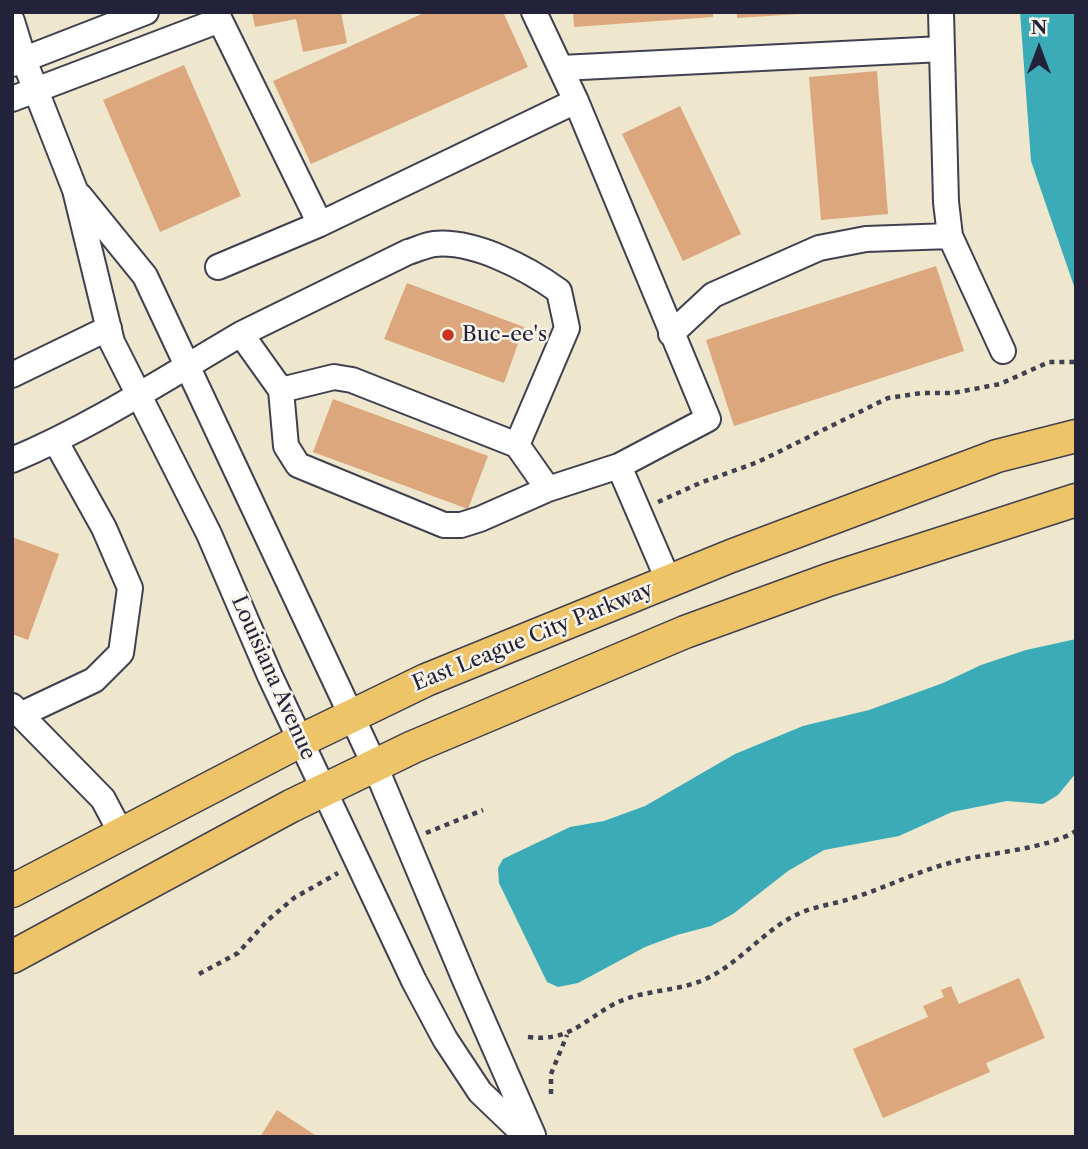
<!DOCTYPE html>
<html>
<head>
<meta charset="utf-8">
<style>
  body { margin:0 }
  #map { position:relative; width:1088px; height:1149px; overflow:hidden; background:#eee7cd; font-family:"Libre Caslon Text",serif }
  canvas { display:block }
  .frame { position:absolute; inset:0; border:14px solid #22223b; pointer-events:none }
  .north { position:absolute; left:1004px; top:14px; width:70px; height:70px; -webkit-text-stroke:5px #f7f3e8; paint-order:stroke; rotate:0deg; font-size:19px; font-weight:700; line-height:28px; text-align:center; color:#22223b }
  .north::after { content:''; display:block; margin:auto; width:24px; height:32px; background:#22223b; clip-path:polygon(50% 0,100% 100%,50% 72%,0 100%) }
</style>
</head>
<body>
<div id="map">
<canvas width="1088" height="1149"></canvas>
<div class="frame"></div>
<div class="north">N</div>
</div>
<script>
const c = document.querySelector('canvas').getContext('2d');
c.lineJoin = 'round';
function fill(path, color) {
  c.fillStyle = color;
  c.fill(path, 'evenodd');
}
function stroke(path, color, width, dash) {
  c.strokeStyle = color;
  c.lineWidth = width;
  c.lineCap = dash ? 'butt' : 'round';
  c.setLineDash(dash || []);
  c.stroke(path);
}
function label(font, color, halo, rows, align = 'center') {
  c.font = font + ' "Libre Caslon Text",serif';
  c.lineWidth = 5;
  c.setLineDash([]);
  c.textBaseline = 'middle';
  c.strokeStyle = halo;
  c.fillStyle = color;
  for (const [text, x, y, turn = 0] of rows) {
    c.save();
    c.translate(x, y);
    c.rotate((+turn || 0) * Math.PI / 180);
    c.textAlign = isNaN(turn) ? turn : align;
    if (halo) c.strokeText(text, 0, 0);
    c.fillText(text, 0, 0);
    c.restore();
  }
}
const water = new Path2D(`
  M1020 12H1076V292L1031 161Z
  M1076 639V773L1058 795 1043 804 1007 801 952 812 899 836 824 850 788 871 733 914 711 926 677 935 645 947 578 983 558 987 547 982 499 883 498 868 503 859 570 827 604 821 645 806 735 754 803 726 869 710 943 683 981 665 1026 650Z`);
const building = new Path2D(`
  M252 12H341L347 43 303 52 296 19 255 27Z
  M426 12H503L528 67 311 164 273 81Z
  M573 12H713V17L574 27Z
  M737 12H800V14L737 18Z
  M184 65 241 196 160 232 103 100Z
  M877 71 888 214 821 220 809 77Z
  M680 106 741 234 683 261 622 134Z
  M936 266 964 351 734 426 706 340Z
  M407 283 524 327 504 383 384 339Z
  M333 399 488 456 468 509 313 452Z
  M12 537 59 554 28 640 12 634Z
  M1019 978 1045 1038 986 1063 990 1072 883 1118 853 1049 928 1017 923 1006 944 997 941 990 951 986 959 1004Z
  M277 1110 318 1137H260Z`);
const path = new Path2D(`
  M658 502 700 483 758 462 888 398 921 393H953L1000 384 1049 362H1076
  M426 833 483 810
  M199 974 238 953 268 920 294 898 338 873
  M528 1037C568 1042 582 1022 614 1004 641 990 673 992 701 981 736 967 760 934 792 917 812 906 832 905 853 898 887 887 918 871 953 862 986 853 1048 849 1076 831
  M551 1094V1074L567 1035`);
const minor = new Path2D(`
  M216 12 320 224
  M941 12 946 202 950 236 1003 351
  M12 21 24 60 75 190 112 342 209 534 270 676 414 981 445 1039 480 1092 527 1137
  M12 64 146 12
  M561 68 942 49
  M12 99 220 20
  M80 196 145 276 375 766 465 980 533 1135
  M218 267 320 224 576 101
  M241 334 408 252C416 250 425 245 434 244 474 240 527 268 559 291L567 328 517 445 548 489
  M671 334 713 295 819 248 866 239 950 236
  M12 375 109 328
  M281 390 334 377 352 380 517 445
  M12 460C93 426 166 378 241 334L281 390 286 446 298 465 444 525H461L480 519 548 489 619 466 708 419 576 101 534 12
  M619 466 669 582
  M12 706 103 799 121 833
  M22 714 94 680 121 653 130 588 104 528 56 442`);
const major = new Path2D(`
  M12 891 300 741 426 680 731 556 997 456 1076 436
  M12 957 291 806 413 747 685 632 828 580 1076 500`);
const markers = [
  [448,335,7,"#c8321e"]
];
const poiNames = [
  ["Buc-ee's",462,335]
];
const streetNames = [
  ["East League City Parkway",533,637,-22],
  ["Louisiana Avenue",273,678,66]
];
fill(water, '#3bacb7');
fill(building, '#dca77c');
stroke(minor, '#414051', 28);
stroke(major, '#414051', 35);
stroke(path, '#414051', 4.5, [5, 5]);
stroke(minor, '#fff', 24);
stroke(major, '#eec469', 32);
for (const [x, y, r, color] of markers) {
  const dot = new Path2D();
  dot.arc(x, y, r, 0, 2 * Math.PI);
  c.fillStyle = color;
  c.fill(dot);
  stroke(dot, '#f7f3e8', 2.5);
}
label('21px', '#22223b', '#f7f3e8', poiNames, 'left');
label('21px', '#22223b', '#f7f3e8', streetNames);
</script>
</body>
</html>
